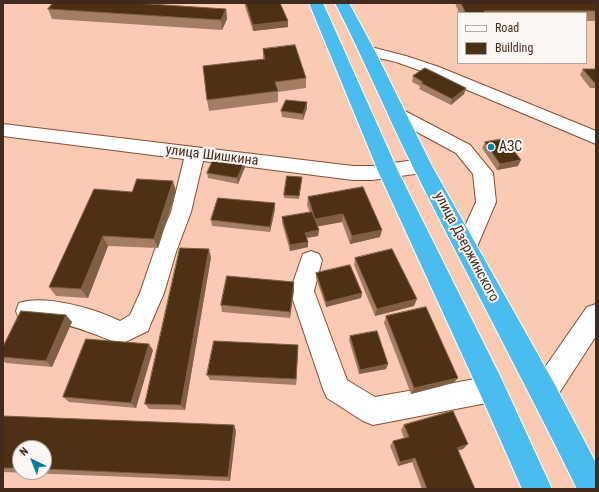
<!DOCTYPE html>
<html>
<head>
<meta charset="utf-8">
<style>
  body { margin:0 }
  #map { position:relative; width:599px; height:492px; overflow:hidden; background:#facbb2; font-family:"Roboto Condensed",sans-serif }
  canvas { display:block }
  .frame { position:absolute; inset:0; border:4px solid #412b1e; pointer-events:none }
  .legend { position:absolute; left:457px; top:12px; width:130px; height:52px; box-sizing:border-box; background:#fcf6f3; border:1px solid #b1a59e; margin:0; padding:5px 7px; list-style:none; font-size:12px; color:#412b1e }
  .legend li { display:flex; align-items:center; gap:8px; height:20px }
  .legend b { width:20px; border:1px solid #b1a59e }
  .north { position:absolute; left:12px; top:440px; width:40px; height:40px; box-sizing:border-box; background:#fcf6f3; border:1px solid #b1a59e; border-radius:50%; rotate:317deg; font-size:11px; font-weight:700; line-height:16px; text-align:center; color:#412b1e }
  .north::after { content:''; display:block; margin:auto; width:14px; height:18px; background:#0a7da5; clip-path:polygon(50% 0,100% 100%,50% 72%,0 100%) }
</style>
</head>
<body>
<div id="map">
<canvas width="599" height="492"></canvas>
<div class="frame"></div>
<ul class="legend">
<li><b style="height:5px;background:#fff"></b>Road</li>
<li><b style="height:11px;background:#4c3212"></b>Building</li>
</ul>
<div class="north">N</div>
</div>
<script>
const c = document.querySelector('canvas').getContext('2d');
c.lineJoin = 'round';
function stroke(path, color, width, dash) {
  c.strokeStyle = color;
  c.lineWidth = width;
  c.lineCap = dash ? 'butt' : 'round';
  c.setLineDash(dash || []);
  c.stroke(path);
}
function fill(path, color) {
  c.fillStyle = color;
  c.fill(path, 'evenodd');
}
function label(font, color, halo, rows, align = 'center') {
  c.font = font + ' "Roboto Condensed",sans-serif';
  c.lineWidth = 4;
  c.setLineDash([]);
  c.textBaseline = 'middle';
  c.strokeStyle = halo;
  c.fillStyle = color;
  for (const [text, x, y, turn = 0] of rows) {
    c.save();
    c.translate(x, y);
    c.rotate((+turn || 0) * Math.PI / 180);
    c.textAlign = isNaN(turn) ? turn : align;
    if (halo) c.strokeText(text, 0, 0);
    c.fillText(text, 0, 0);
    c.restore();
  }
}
const minor = new Path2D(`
  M367 46 406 56 439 67 596 131V144L427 73 396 62 362 54 359 51 362 48Z
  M397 109 403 110 470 145 493 173 496 202 474 254 466 257 458 254 455 248 476 202 473 174 456 153 391 118 388 114 391 110Z
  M3 124 353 166H372L422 159 429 161 432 166 429 171 422 173 372 180H353L203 161 191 212 176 252 164 293 151 323 148 331 121 344C100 337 78 326 56 323 43 321 32 323 19 319L16 311 19 303C45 294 96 309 120 321L130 315 140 293 154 252 171 212 184 159 3 136Z
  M311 251 319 254 322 260 314 291 347 380 375 397 492 376 502 380 506 389 502 398 492 402 373 425 363 421 327 398 323 389 290 291 303 254Z
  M596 304V336L554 401 544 405 534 401 530 392 534 383 587 307Z`);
const highway = new Path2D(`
  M309 3H323L398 171 502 380 552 489H522L482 398 378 171Z
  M335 3H349L375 51 432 166 554 383 596 463V489H577C524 381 467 275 413 167 386 113 363 57 335 3Z`);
const wall = new Path2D(`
  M245 3H280L288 21V27L253 31 245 6Z
  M455 3H596V21H586V13H459Z
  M48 9H226L227 19 222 30 52 19Z
  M263 49 306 78V88L278 92V102L209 111 207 100 263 59Z
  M583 69H596V88H590L580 75Z
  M413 76 464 94 451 105 419 89 420 86 412 82Z
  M307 108 303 120 282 117 281 111Z
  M485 142 518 166 497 170 482 148Z
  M245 167 238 184 208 178 207 173Z
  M302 177 299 199 284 198V195Z
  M363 187 380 237 350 244 342 222 317 226 319 230 318 236 307 238 308 247 290 251 282 223V217L310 213 307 205 308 197Z
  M176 191 158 248 108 246 88 298 56 296 49 287 132 192Z
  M275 209 270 232 212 226 211 220Z
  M211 257 185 410 149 409 145 404Z
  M355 258 414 306 375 316 354 265Z
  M316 273 362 293 361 298 326 307 316 278Z
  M294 290 290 318 222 312 221 305Z
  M66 315 72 322 52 367 6 363 3 361V347Z
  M386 316 458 378 453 383 411 394 384 323Z
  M350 336 388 364 386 369 359 374 349 340Z
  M153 350 136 408 69 402 63 397Z
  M298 351 296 385 210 380 207 375Z
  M3 416 234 425 236 431 230 481 3 472ZM20 448H44V472H20Z
  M404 425 463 449 458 450 475 489H422L412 462 398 466 390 446 393 441 404 438 401 430Z`);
const shadedWall = new Path2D(`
  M226 9 227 19 222 30 221 20Z
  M288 21V27L253 31V25Z
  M466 88 464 94 451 105 452 99Z
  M307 102V108L303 120V114Z
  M521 160 518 166 497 170 500 164Z
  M245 161V167L238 184 237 178Z
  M173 181 176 191 158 248 154 239Z
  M275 203V209L270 232V227Z
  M343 214 342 222 315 227V219Z
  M319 230 318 236 305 238V233Z
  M382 230 380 237 350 244 352 236Z
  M103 236 108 246 88 298 81 289Z
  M308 242V247L290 251V245Z
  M209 249 211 257 185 410 181 405Z
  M294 282V290L290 318V312Z
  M362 293 361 298 326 307V302Z
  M417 299 414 306 375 316 377 309Z
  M66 315 72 322 52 367 46 361Z
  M149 344 153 350 136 408 131 403Z
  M298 345V351L296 385V379Z
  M388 364 386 369 359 374 360 370Z
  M458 378 453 383 411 394 414 388Z
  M234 425 236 431 230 481 228 477Z
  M468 444 463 449 452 452 457 448Z
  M415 458 412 462 398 466 400 462Z`);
const building = new Path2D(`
  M53 3H134L226 9 221 20 48 9Z
  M246 3H280L288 21 253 25Z
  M461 3H596V11H484L485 13H466Z
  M295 45 306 78 275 82 278 91 207 100 203 66 265 59 263 49Z
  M425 68 466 88 452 99 421 83 423 82 413 76Z
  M583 69H596V82H594Z
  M286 100 307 102 303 114 281 111Z
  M505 139 521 160 500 164 485 142Z
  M215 156 245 161 237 178 207 173Z
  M287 176 302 177 299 196 284 195Z
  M137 179 173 181 154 239 103 236 81 289 49 287 94 189 132 192Z
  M363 187 382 230 352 236 343 214 315 219 308 197Z
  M218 198 275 203 270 227 211 220Z
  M312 212 319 230 305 233 308 242 290 245 282 217Z
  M180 248 209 249 181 405 145 404Z
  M392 249 417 299 377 309 355 258Z
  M350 265 362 293 326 302 316 273Z
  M227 276 294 282 290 312 221 305Z
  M426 307 458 378 414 388 386 316Z
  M21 311 66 315 46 361 3 357V347Z
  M377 331 388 364 360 370 350 336Z
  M86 339 149 344 131 403 63 397Z
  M214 341 298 345 296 379 207 375Z
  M453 411 468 444 457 448 475 489H427L415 458 400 462 393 441 409 437 404 425Z
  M3 416 234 425 228 477 44 469V448H20V468H3Z`);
const markers = [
  [491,147,4,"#0a7da5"]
];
const poiNames = [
  ["АЗС",499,147]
];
const streetNames = [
  ["улица Шишкина",212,156,7],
  ["улица Дзержинского",466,247,62]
];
stroke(minor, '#804f32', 2);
stroke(highway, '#fff', 2);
fill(minor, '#fff');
fill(highway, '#4abced');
fill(wall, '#a37e62');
fill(shadedWall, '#806042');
fill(building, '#4c3212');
stroke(building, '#806042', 1);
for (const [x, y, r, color] of markers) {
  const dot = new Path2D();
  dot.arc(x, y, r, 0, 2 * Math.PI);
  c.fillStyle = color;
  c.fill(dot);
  stroke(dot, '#fcf6f3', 1.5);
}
label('14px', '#412b1e', '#fcf6f3', poiNames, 'left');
label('14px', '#412b1e', '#fcf6f3', streetNames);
</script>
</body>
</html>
